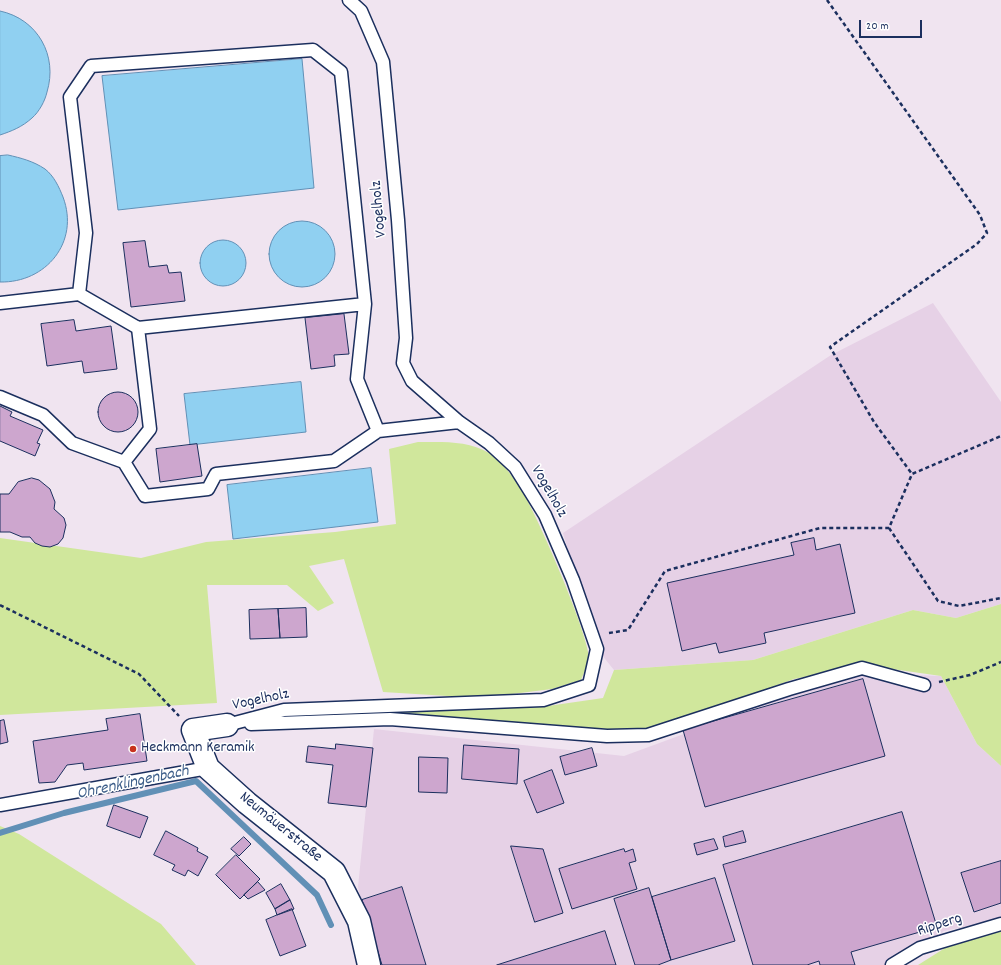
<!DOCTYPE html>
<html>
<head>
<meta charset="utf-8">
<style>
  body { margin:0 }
  #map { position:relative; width:1001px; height:965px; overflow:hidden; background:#f0e4f0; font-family:Dekko,sans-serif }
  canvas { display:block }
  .scale { position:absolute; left:859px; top:20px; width:63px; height:18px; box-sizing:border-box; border:2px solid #1b2f5e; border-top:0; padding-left:5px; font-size:12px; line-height:14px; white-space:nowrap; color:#1b2f5e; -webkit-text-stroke:3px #fff; paint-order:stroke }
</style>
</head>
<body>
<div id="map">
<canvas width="1001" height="965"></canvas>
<div class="scale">20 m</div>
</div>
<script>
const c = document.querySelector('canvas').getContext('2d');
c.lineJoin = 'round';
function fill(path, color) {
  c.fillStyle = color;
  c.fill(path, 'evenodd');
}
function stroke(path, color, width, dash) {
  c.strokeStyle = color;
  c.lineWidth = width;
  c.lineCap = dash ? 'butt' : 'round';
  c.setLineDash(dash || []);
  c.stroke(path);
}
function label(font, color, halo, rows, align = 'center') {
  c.font = font + ' Dekko,sans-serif';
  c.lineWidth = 3;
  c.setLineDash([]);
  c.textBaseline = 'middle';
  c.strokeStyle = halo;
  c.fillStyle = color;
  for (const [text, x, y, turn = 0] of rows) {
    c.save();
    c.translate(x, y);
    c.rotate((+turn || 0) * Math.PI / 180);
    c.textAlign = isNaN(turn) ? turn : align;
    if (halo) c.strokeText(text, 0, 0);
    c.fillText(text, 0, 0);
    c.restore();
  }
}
const built = new Path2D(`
  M933 303 1001 402V604L956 618 913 610 753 660 614 670 597 649 563 533 831 355Z
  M850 673 941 676 977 744 1001 766V919L944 931 897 965H374L358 887 374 729 624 756Z`);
const green = new Path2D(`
  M418 442C441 442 468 440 489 453 500 460 510 473 518 484 533 505 591 638 589 660 588 666 583 674 581 680L552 689 480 698 383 692 344 559 309 566 334 603 318 611 287 585H207L217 703 0 715V538L141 558 206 542 335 532 396 524 389 449Z
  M1001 604V766L977 744 941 676 864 665 794 679 720 706 644 729 582 734H505L308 714 541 707 603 698 614 670 753 660 913 610 956 618Z
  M0 826 19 834 161 924 196 965H0Z
  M1001 931V965H918L945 948Z`);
const water = new Path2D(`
  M0 11C38 19 58 56 47 92 45 101 39 112 32 118 22 127 12 131 0 135Z
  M302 59 314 188 118 210 102 76Z
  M8 155C21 158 33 161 45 169 54 176 59 187 63 197 80 242 46 283 0 282V156Z
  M269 254a33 33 0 1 1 66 0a33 33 0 1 1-66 0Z
  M200 263a23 23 0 1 1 46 0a23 23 0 1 1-46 0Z
  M301 382 306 432 190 445 184 394Z
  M371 468 378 522 233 539 227 485Z`);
const stream = new Path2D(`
  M0 833 64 813 196 781 317 895 331 925`);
const building = new Path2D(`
  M145 241 149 267 167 265 169 273 181 272 185 301 131 307 123 243Z
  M344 314 349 354 334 355 335 366 311 369 305 318Z
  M74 320 76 331 111 326 117 369 84 373 82 361 47 366 41 324Z
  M98 412a20 20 0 1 1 40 0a20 20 0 1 1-40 0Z
  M0 406 12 412 10 416 43 430 37 443 40 444 35 456 0 441Z
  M197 444 202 476 160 482 156 449Z
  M32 478 39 480 50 489 55 502 54 509 64 518 66 525 63 538 58 544 50 547 42 546 35 543 30 537H22L10 532H0V494H9L18 482Z
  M814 538 816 550 840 544 855 613 764 633 766 643 719 653 716 643 682 651 667 583 794 555 791 543Z
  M306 608 307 637 280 638 278 609Z
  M278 609 280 638 250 639 249 610Z
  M863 679 885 756 705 807 683 730Z
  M140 714 147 761 84 770 83 763 67 765 55 782 39 783 33 741 108 730 106 719Z
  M4 720 8 742 0 744V721Z
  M336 744 373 748 366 807 328 803 333 765 306 762 308 746 335 749Z
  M464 745 519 749 517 784 462 779Z
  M592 748 597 766 565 775 560 757Z
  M419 757 448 758 447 793 419 792Z
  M552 770 564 803 537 813 524 781Z
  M114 805 148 817 140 838 107 826Z
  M902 812 937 927 851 952 855 965H820L819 961 807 965H753L723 865Z
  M166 831 198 848 197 851 208 857 198 876 188 870 185 876 172 870 175 865 154 855Z
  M743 831 746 842 725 847 723 837Z
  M244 837 251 844 239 856 231 849Z
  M714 839 718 849 697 855 694 844Z
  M511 846 543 849 563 913 535 922Z
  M624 849 625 852 633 849 636 861 629 863 637 889 572 909 559 869Z
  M236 855 260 879 240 899 216 875Z
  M1001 861V903L974 912 961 873Z
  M715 878 735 941 671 960 652 897Z
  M258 882 265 890 248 899 244 895Z
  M281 884 290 900 275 909 266 893Z
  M402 887 426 965H382L362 900Z
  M649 888 671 960 658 965H635L614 899Z
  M290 900 294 909 277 915 275 909Z
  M292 909 306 946 280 956 266 920Z
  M605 931 616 965H497Z`);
const path = new Path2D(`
  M827 0 980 215 987 233 977 244 830 347 874 422 912 474
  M889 528 938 601 959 606 1001 598
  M0 605 139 674 179 716
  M609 633 628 630 665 571 820 528H889L912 474 1001 436
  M939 682 970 675 1001 662`);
const service = new Path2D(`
  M79 294 138 328 365 304
  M0 303 79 294 86 233 70 97 91 66 313 50 341 72 365 304 357 379 378 431
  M0 397 43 415 72 443 124 462 145 496 208 489 216 474 334 461 378 431 459 422
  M124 462 150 429 138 328
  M251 724 390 719 607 736 648 735 789 689 862 668 924 685
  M227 725 284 710 543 700 589 685 597 649 573 580 545 515 515 467 489 443 459 422 412 381 403 363 406 338 398 220 383 62 361 11 349 0
  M0 805 208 768
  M892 965 920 948 1001 924`);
const minor = new Path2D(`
  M227 725 193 730 208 768 247 803 334 872 359 921 369 965`);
const markers = [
  [133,749,4,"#c8321e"]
];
const streetNames = [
  ["Vogelholz",380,209,-95],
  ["Vogelholz",548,492,60],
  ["Vogelholz",261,701,-12],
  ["Neumäuerstraße",280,828,39],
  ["Ripperg",940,926,-18]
];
const poiNames = [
  ["Heckmann Keramik",141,749]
];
const waterNames = [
  ["Ohrenklingenbach",133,784,-12]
];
fill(built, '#e6d1e6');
fill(green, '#d0e79c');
fill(water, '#90d0f1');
stroke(water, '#6190b6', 1);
stroke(stream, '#6190b6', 6);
fill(building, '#cda6ce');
stroke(building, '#1b2f5e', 1);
stroke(service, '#1b2f5e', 15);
stroke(minor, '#1b2f5e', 25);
stroke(path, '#1b2f5e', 2.5, [4, 3]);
stroke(service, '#fff', 12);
stroke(minor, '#fff', 22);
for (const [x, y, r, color] of markers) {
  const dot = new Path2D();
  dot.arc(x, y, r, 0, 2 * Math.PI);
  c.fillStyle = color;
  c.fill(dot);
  stroke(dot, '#fff', 1.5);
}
label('16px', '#1b2f5e', '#fff', streetNames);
label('16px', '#1b2f5e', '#fff', poiNames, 'left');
label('italic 17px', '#3e5f8a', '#fff', waterNames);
</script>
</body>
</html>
